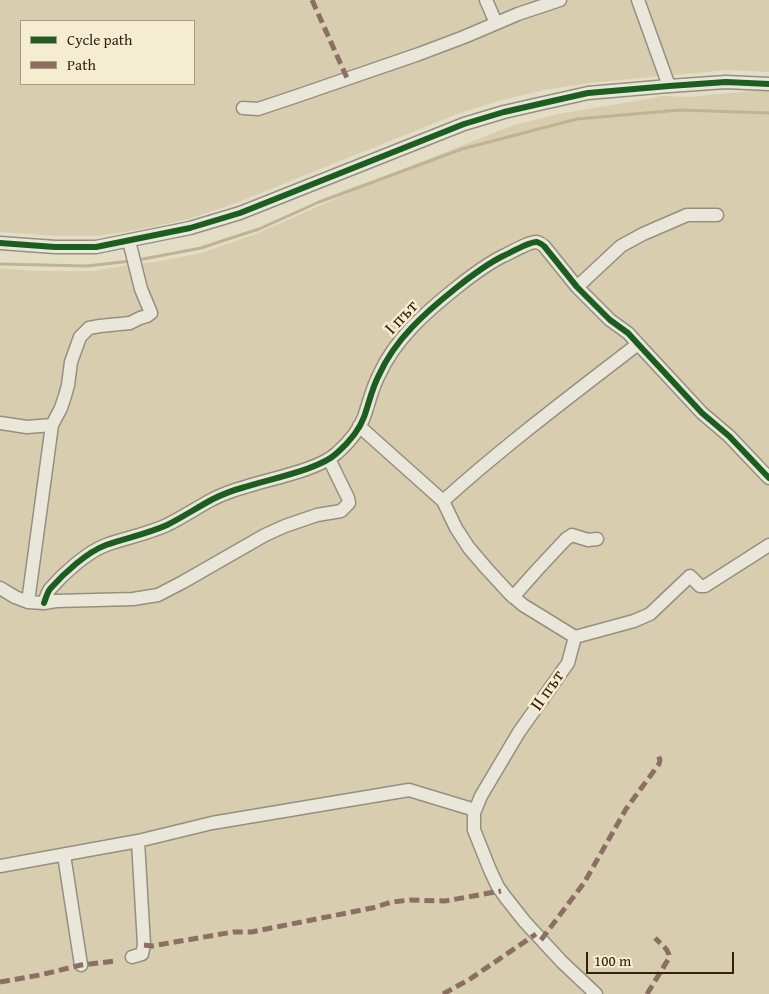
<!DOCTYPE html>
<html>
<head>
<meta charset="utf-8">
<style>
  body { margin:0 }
  #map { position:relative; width:769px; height:994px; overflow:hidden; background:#e3ddc6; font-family:"Gentium Book Plus",serif }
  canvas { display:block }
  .legend { position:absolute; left:20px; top:20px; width:175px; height:65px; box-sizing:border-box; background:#f5edd2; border:1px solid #a89b84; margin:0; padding:6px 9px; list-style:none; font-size:15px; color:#35200e }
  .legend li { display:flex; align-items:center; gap:10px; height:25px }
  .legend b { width:25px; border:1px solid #a89b84 }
  .scale { position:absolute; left:586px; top:952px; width:148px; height:22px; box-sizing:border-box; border:2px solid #35200e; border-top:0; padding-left:6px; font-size:15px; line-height:18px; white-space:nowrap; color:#35200e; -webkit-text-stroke:4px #f5edd2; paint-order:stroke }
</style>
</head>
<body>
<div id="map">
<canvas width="769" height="994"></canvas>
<ul class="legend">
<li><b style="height:6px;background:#1b5e20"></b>Cycle path</li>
<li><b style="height:6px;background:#8d6e63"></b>Path</li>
</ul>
<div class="scale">100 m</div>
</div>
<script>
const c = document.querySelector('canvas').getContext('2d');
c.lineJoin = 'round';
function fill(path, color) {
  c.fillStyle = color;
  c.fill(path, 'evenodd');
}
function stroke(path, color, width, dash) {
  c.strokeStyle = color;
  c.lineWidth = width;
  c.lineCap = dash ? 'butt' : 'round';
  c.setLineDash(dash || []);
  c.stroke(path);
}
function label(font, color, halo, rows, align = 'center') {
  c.font = font + ' "Gentium Book Plus",serif';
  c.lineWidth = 5;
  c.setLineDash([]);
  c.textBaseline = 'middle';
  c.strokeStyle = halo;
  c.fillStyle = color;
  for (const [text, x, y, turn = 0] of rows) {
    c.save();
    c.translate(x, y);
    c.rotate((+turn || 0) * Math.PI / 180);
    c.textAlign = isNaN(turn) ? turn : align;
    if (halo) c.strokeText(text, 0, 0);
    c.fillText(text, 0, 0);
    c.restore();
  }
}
const green = new Path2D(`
  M0 0H769V72L727 70 589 83 545 90 502 100 457 114 236 203 188 219 142 229 97 236H56L0 232ZM21 21H194V84H21Z
  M752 91H769V994H0V268L36 271H94L127 265 156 262 201 253 253 235 281 223 386 176 511 126 558 114 653 98 661 96 689 97Z`);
const stream = new Path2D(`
  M138 260 201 248 228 239 259 229 319 202 462 149 577 119 680 110 769 113
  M0 264 87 266 131 261`);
const minor = new Path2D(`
  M486 0 496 23
  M638 0 669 86
  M243 108 258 109 294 97 419 54 464 37 518 14 560 0
  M0 243 55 247H96L190 228 240 213 464 124 504 112 548 102 588 93 669 86 726 82 769 84
  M577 287 621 246 643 234 687 215H717
  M0 423 27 427 52 425 61 408 65 396 68 385 71 362 80 337 89 328 100 326 130 323 140 318 147 316 151 313 141 289 129 241
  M359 426 443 501 456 528 469 548 487 569 510 594 523 605 575 637 568 663 519 732 481 796 474 813V830L490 870 498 887 506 898 525 922 562 962 596 994
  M443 501C505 445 572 395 638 344
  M0 588 15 597 28 602 44 603 56 601 133 599 158 595 183 582 265 535 285 526 317 515 341 511 349 503 348 498 329 459
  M513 597 537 570 566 539 572 535 588 540 597 539
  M28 602 52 425
  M44 603C46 598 47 593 50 589 63 574 87 552 106 545 126 538 147 534 167 525 183 517 198 507 213 499 223 494 234 490 245 487 269 479 319 470 337 453 347 444 359 431 364 417 369 403 372 388 379 375 395 339 426 312 456 288 471 276 485 265 503 256 510 253 530 241 537 242 540 243 542 244 544 246L577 287 610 320 628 333 638 344 702 413 729 436 769 478
  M575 637 634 621 650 614 690 576 700 586H705L769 545
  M64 855 81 965
  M0 866 138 841 212 823 409 790 475 810
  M132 957 142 954 144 945 138 841`);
const quiet = new Path2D(`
  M312 0 347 78
  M541 940 584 883 626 809 659 764 660 760 658 755
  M144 945 152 946 233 932H251L372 908 392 902 410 900 445 901 501 891
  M0 982 40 975 81 965 115 961
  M443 994 470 979 536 934
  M647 994 669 958C670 950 661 944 655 938`);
const cycleway = new Path2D(`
  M0 243 55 247H96L190 228 240 213 464 124 504 112 548 102 588 93 669 86 726 82 769 84
  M44 603C46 598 47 593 50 589 63 574 87 552 106 545 126 538 147 534 167 525 183 517 198 507 213 499 223 494 234 490 245 487 269 479 319 470 337 453 347 444 359 431 364 417 369 403 372 388 379 375 395 339 426 312 456 288 471 276 485 265 503 256 510 253 530 241 537 242 540 243 542 244 544 246L577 287 610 320 628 333 638 344 702 413 729 436 769 478`);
const streetNames = [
  ["І път",402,318,-47],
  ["ІІ път",548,691,-55]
];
fill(green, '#d8ceaf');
stroke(stream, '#bfb395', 3);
stroke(minor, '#958f80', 15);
stroke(minor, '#e9e6da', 12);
stroke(quiet, '#8d6e63', 5, [10, 5]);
stroke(cycleway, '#1b5e20', 6);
label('18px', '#35200e', '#f5edd2', streetNames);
</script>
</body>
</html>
